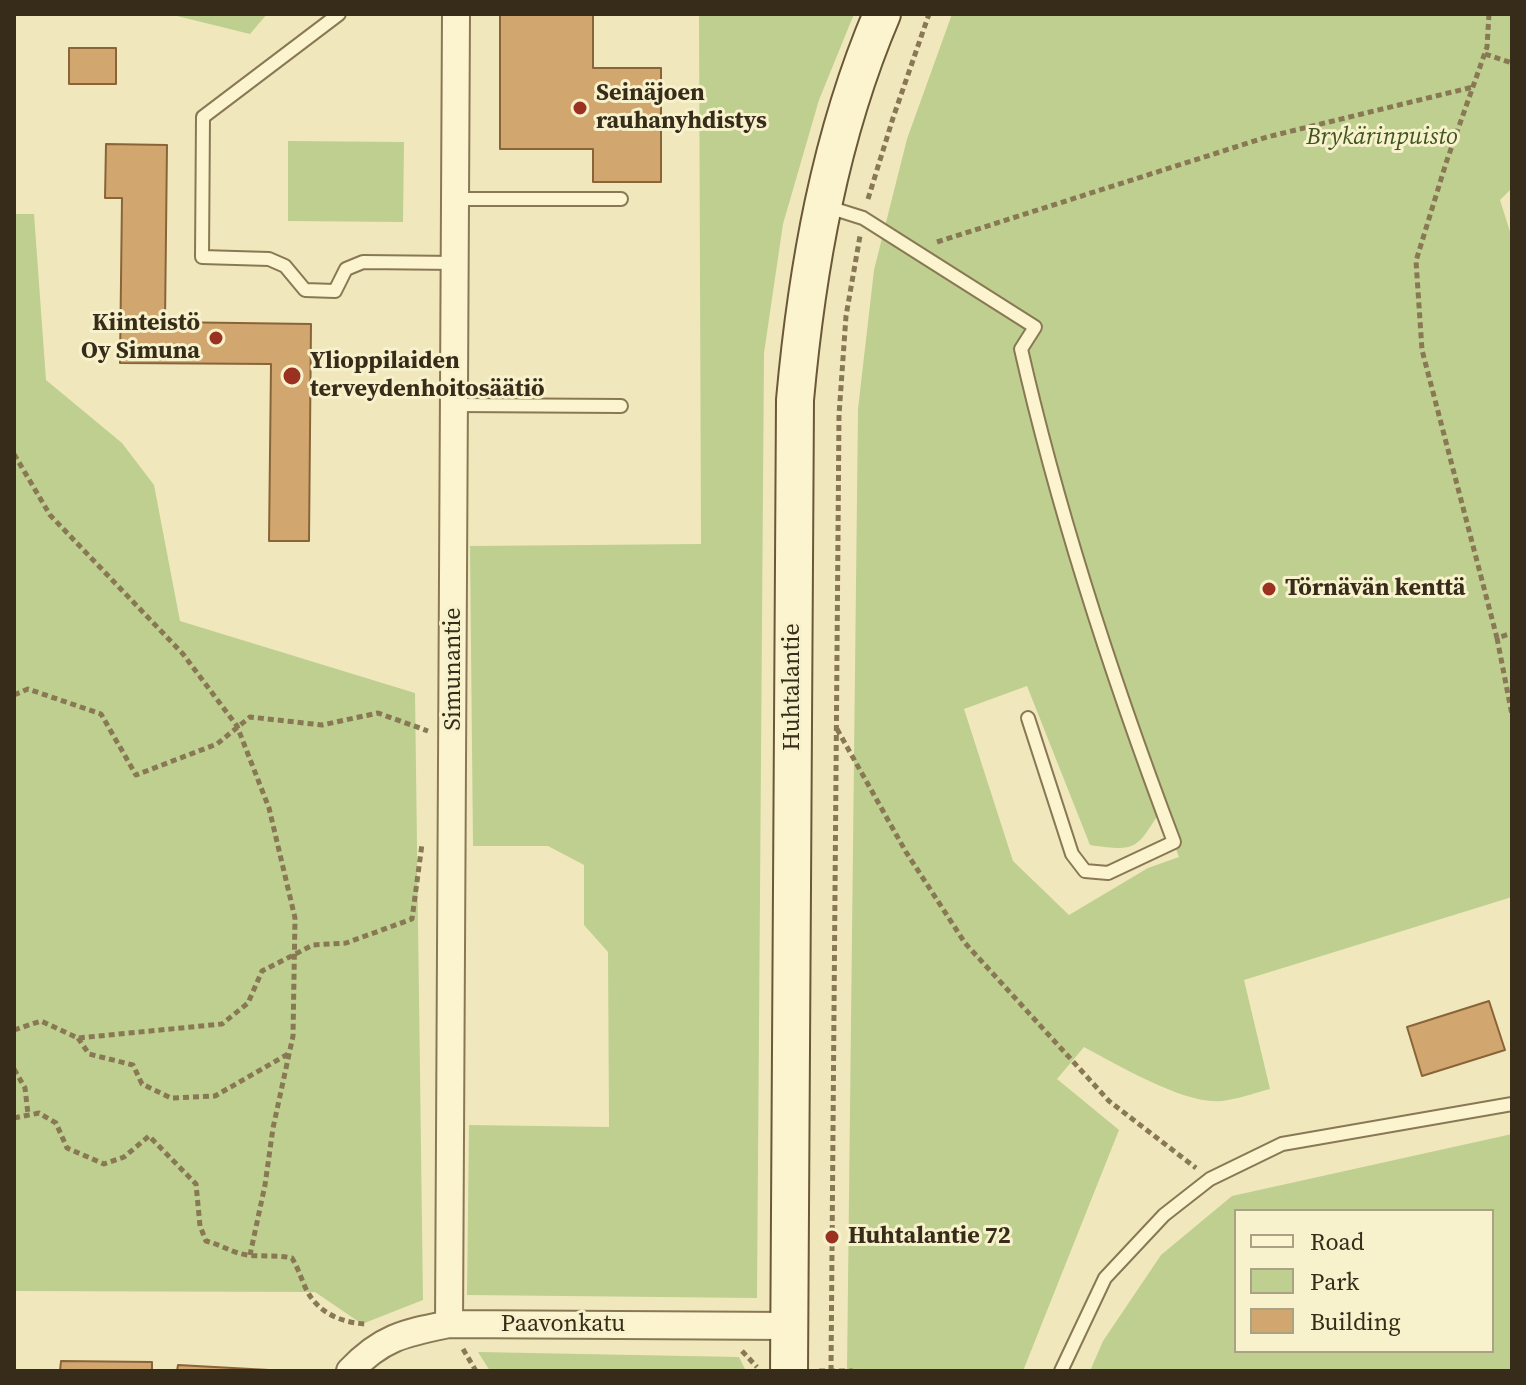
<!DOCTYPE html>
<html>
<head>
<meta charset="utf-8">
<style>
  body { margin:0 }
  #map { position:relative; width:1526px; height:1385px; overflow:hidden; background:#f0e8bc; font-family:"Source Serif 4",serif }
  canvas { display:block }
  .frame { position:absolute; inset:0; border:16px solid #372c1a; pointer-events:none }
  .legend { position:absolute; left:1234px; top:1209px; width:260px; height:144px; box-sizing:border-box; background:#f7f1cc; border:2px solid #aaa285; margin:0; padding:10px 14px; list-style:none; font-size:24px; color:#372c1a }
  .legend li { display:flex; align-items:center; gap:16px; height:40px }
  .legend b { width:40px; border:2px solid #aaa285 }
</style>
</head>
<body>
<div id="map">
<canvas width="1526" height="1385"></canvas>
<div class="frame"></div>
<ul class="legend">
<li><b style="height:10px;background:#fbf4cf"></b>Road</li>
<li><b style="height:22px;background:#becf90"></b>Park</li>
<li><b style="height:22px;background:#d1a66f"></b>Building</li>
</ul>
</div>
<script>
const c = document.querySelector('canvas').getContext('2d');
c.lineJoin = 'round';
function fill(path, color) {
  c.fillStyle = color;
  c.fill(path, 'evenodd');
}
function stroke(path, color, width, dash) {
  c.strokeStyle = color;
  c.lineWidth = width;
  c.lineCap = dash ? 'butt' : 'round';
  c.setLineDash(dash || []);
  c.stroke(path);
}
function label(font, color, halo, rows, align = 'center') {
  c.font = font + ' "Source Serif 4",serif';
  c.lineWidth = 6;
  c.setLineDash([]);
  c.textBaseline = 'middle';
  c.strokeStyle = halo;
  c.fillStyle = color;
  for (const [text, x, y, turn = 0] of rows) {
    c.save();
    c.translate(x, y);
    c.rotate((+turn || 0) * Math.PI / 180);
    c.textAlign = isNaN(turn) ? turn : align;
    if (halo) c.strokeText(text, 0, 0);
    c.fillText(text, 0, 0);
    c.restore();
  }
}
const green = new Path2D(`
  M169 14H267L250 34Z
  M699 14H854L819 100 783 224 764 353 757 1298 467 1295 469 1125 609 1127 608 952 584 925V865L548 846H473L470 546 701 544Z
  M952 14H1512V188L1500 200 1512 238V897L1244 980 1270 1089C1255 1093 1238 1099 1222 1101 1185 1105 1118 1065 1084 1047L1057 1079 1119 1130 1023 1371H847L858 409 874 270 907 139ZM1027 686 1090 845C1138 852 1136 849 1161 810L1179 857 1148 868 1069 915 1013 861 964 709Z
  M288 141 404 142 403 222 288 221Z
  M14 214H34L46 380 122 443 154 485 180 621 415 693 423 1300 362 1324 315 1292 14 1291Z
  M1512 1134V1371H1090L1103 1341 1161 1255 1232 1196ZM1236 1211H1492V1351H1236Z
  M478 1352 739 1357 746 1371H490Z`);
const building = new Path2D(`
  M500 14H593V68H661V182H593V149H500Z
  M69 48H116V84H69Z
  M106 144 167 145 165 322 311 324 309 541H269L271 364 120 363 122 198H105Z
  M1489 1001 1505 1050 1422 1076 1407 1027Z
  M61 1361 152 1362V1371H60Z
  M178 1365 269 1370V1371H177Z`);
const path = new Path2D(`
  M1489 14 1487 47 1446 163 1416 261 1422 350 1497 638 1512 633
  M1485 54 1512 63
  M868 199 893 118 929 14
  M937 242 1267 137 1473 87
  M14 454 50 515 183 654 237 726 269 808 295 918 293 1036 273 1128 265 1185 250 1255
  M1497 638 1512 715
  M14 695 28 689 101 714 136 775 217 744 250 717 322 725 378 713 428 731
  M837 729 906 852 965 943 1109 1101 1196 1168
  M14 1030 41 1021 78 1038 222 1024 248 1003 262 971 313 945 346 943 412 919 422 844
  M78 1038 89 1054 133 1065 142 1084 171 1098 215 1096 288 1054
  M14 1069 25 1088 28 1114
  M14 1118 39 1113 56 1123 67 1148 104 1164 124 1157 149 1136 196 1184 200 1226 206 1241C218 1244 226 1249 238 1253 254 1258 274 1254 292 1258 298 1268 301 1278 306 1289 317 1312 341 1323 366 1324
  M463 1349 476 1371
  M742 1351 757 1367
  M819 1371H853
  M831 1371 839 415 846 316 860 236`);
const service = new Path2D(`
  M339 14 203 117 202 257 269 259 285 266 305 290 335 291 346 269 363 262 457 263
  M457 199H621
  M825 206 863 218 1035 327 1021 349C1059 516 1113 681 1174 842L1108 873 1085 871 1072 854 1028 718
  M456 405 621 406
  M1061 1371 1105 1278 1164 1215 1210 1179 1282 1144 1512 1104`);
const minor = new Path2D(`
  M449 1324 456 14
  M350 1371C382 1337 405 1333 449 1324L789 1326`);
const secondary = new Path2D(`
  M789 1371 795 400C807 268 830 136 882 14`);
const markers = [
  [580,108,8,"#9b3221"],
  [216,338,8,"#9b3221"],
  [292,376,10,"#9b3221"],
  [1269,589,8,"#9b3221"],
  [832,1237,8,"#9b3221"]
];
const poiNames = [
  ["Seinäjoen",596,94],
  ["rauhanyhdistys",596,122],
  ["Kiinteistö",200,324,"right"],
  ["Oy Simuna",200,352,"right"],
  ["Ylioppilaiden",310,362],
  ["terveydenhoitosäätiö",310,390],
  ["Törnävän kenttä",1285,589],
  ["Huhtalantie 72",848,1237]
];
const parkNames = [
  ["Brykärinpuisto",1382,138]
];
const streetNames = [
  ["Simunantie",454,669,-90],
  ["Huhtalantie",793,687,-90],
  ["Paavonkatu",563,1325]
];
fill(green, '#becf90');
fill(building, '#d1a66f');
stroke(building, '#896439', 2);
stroke(service, '#897854', 16);
stroke(minor, '#897854', 30);
stroke(secondary, '#6a5838', 40);
stroke(path, '#897854', 5, [6, 4]);
stroke(service, '#fbf4cf', 12);
stroke(minor, '#fbf4cf', 26);
stroke(secondary, '#fbf4cf', 36);
for (const [x, y, r, color] of markers) {
  const dot = new Path2D();
  dot.arc(x, y, r, 0, 2 * Math.PI);
  c.fillStyle = color;
  c.fill(dot);
  stroke(dot, '#f7f1cc', 3);
}
label('bold 24px', '#372c1a', '#f7f1cc', poiNames, 'left');
label('italic 24px', '#405520', '#f7f1cc', parkNames);
label('24px', '#372c1a', '#f7f1cc', streetNames);
</script>
</body>
</html>
